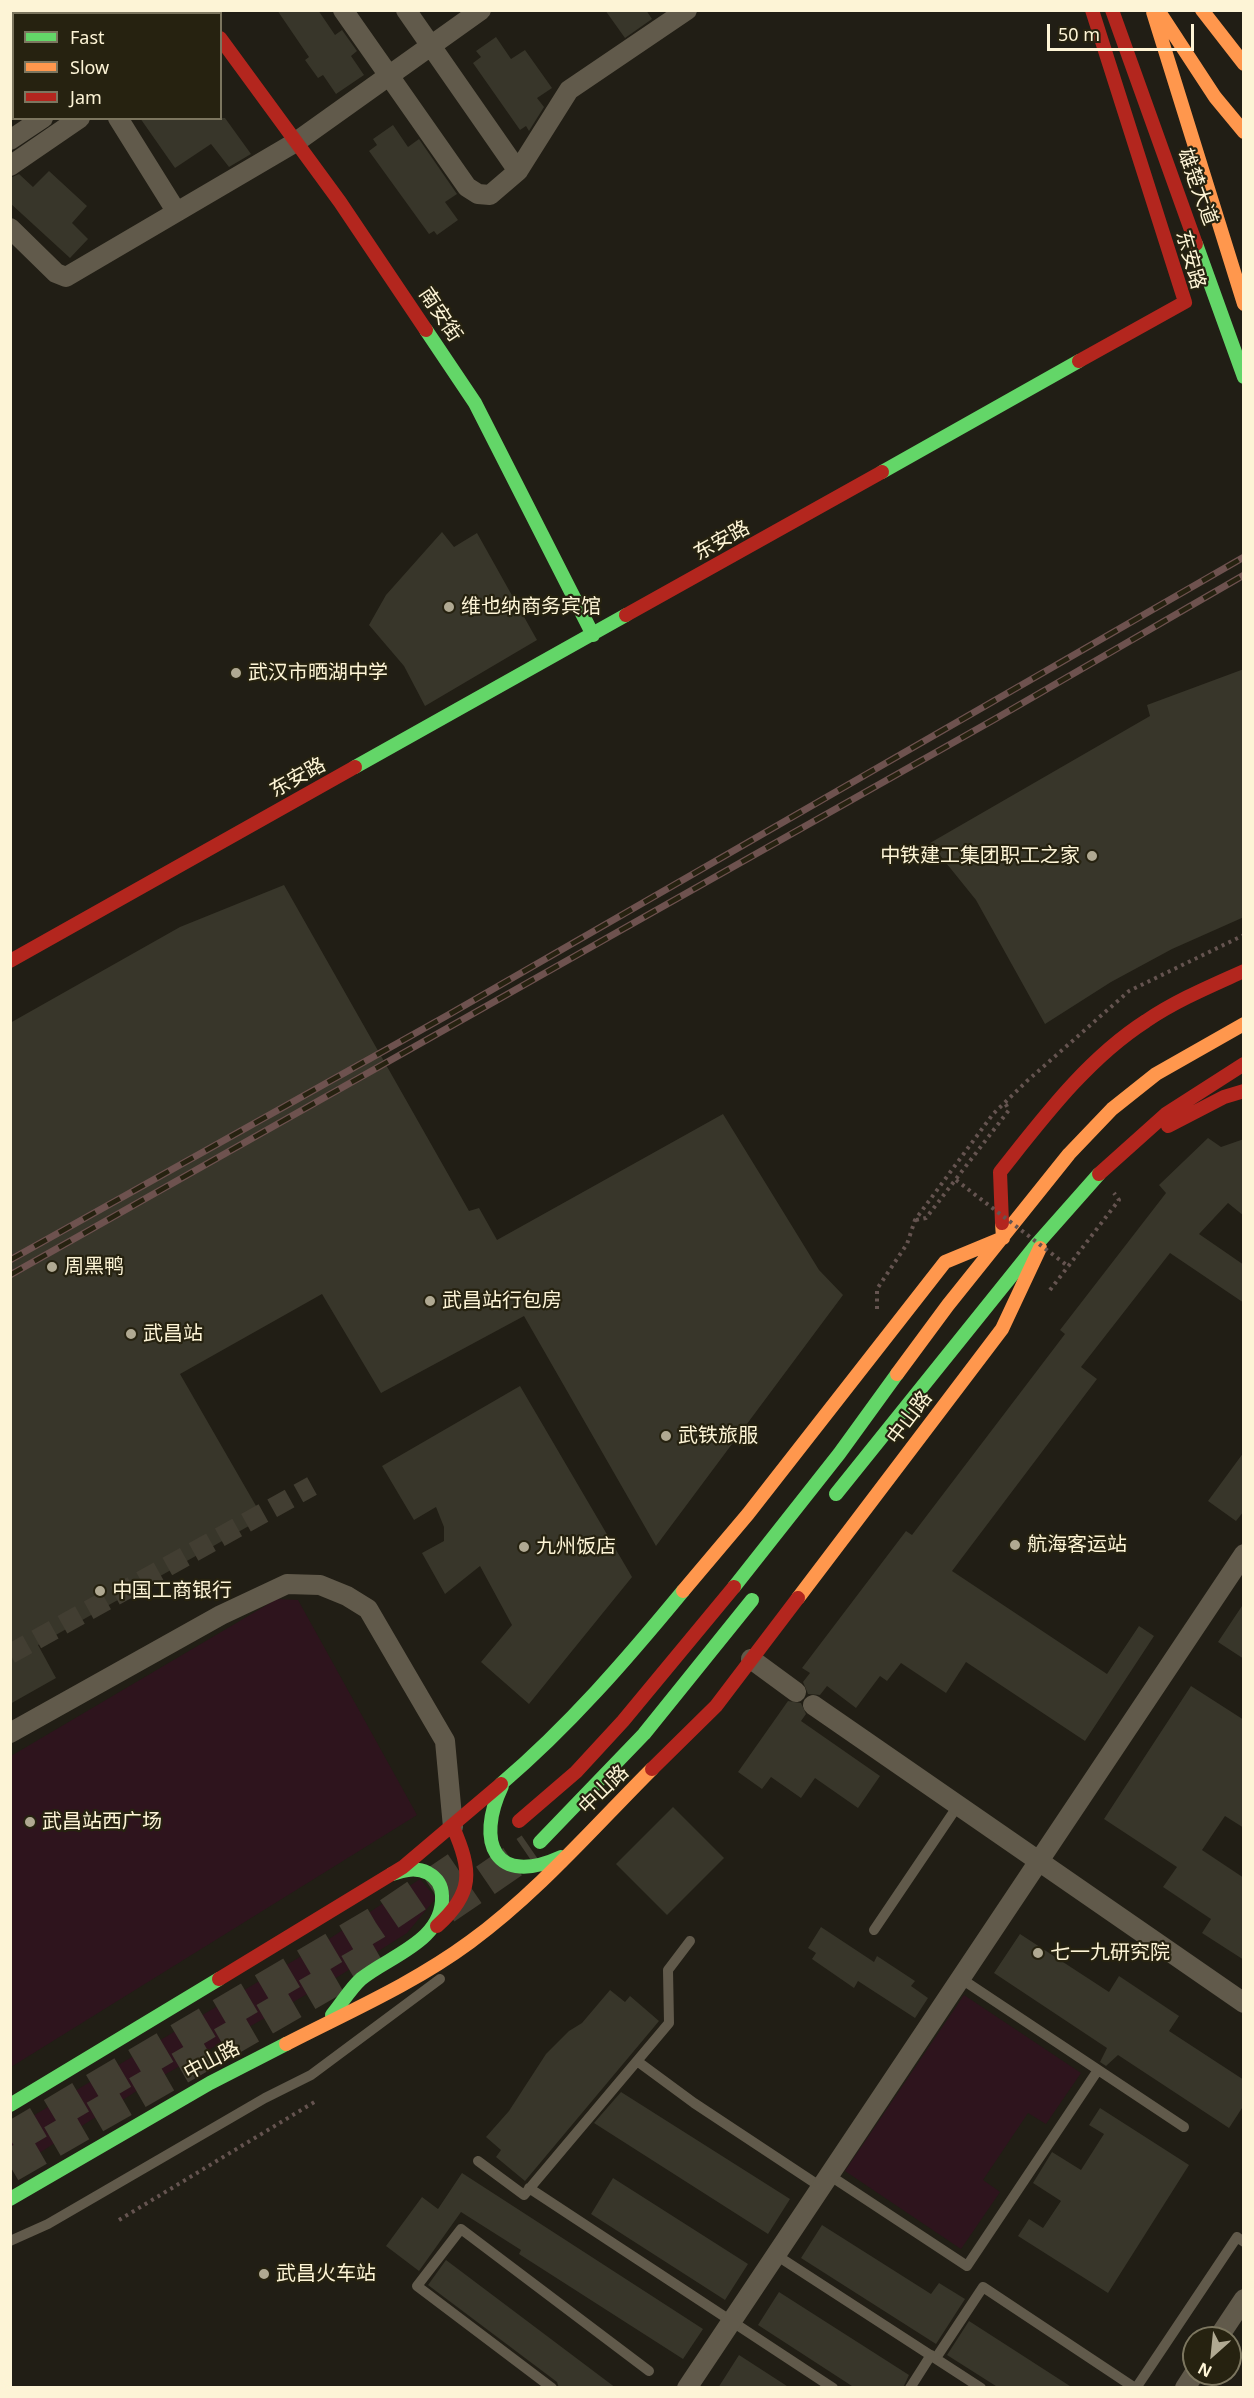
<!DOCTYPE html>
<html>
<head>
<meta charset="utf-8">
<style>
  body { margin:0 }
  #map { position:relative; width:1254px; height:2398px; overflow:hidden; background:#211e15; font-family:"Noto Sans",sans-serif }
  canvas { display:block }
  .frame { position:absolute; inset:0; border:12px solid #fdf4d6; pointer-events:none }
  .legend { position:absolute; left:12px; top:12px; width:210px; height:108px; box-sizing:border-box; background:#262210; border:2px solid #7c765f; margin:0; padding:8px 10px; list-style:none; font-size:18px; color:#fdf4d6 }
  .legend li { display:flex; align-items:center; gap:12px; height:30px }
  .legend b { width:30px; border:2px solid #7c765f }
  .north { position:absolute; left:1182px; top:2326px; width:60px; height:60px; box-sizing:border-box; background:#262210; border:2px solid #7c765f; border-radius:50%; rotate:207deg; font-size:16px; font-weight:700; line-height:24px; text-align:center; color:#fdf4d6 }
  .north::after { content:''; display:block; margin:auto; width:21px; height:27px; background:#b0a992; clip-path:polygon(50% 0,100% 100%,50% 72%,0 100%) }
  .scale { position:absolute; left:1047px; top:24px; width:147px; height:27px; box-sizing:border-box; border:3px solid #fdf4d6; border-top:0; padding-left:8px; font-size:18px; line-height:21px; white-space:nowrap; color:#fdf4d6; -webkit-text-stroke:4px #262210; paint-order:stroke }
</style>
</head>
<body>
<div id="map">
<canvas width="1254" height="2398"></canvas>
<div class="frame"></div>
<ul class="legend">
<li><b style="height:8px;background:#63d668"></b>Fast</li>
<li><b style="height:8px;background:#ff974d"></b>Slow</li>
<li><b style="height:8px;background:#b3261e"></b>Jam</li>
</ul>
<div class="north">N</div>
<div class="scale">50 m</div>
</div>
<script>
const c = document.querySelector('canvas').getContext('2d');
c.lineJoin = 'round';
function fill(path, color) {
  c.fillStyle = color;
  c.fill(path, 'evenodd');
}
function stroke(path, color, width, dash) {
  c.strokeStyle = color;
  c.lineWidth = width;
  c.lineCap = dash ? 'butt' : 'round';
  c.setLineDash(dash || []);
  c.stroke(path);
}
function label(font, color, halo, rows, align = 'center') {
  c.font = font + ' "Noto Sans","Noto Sans SC",sans-serif';
  c.lineWidth = 4.5;
  c.setLineDash([]);
  c.textBaseline = 'middle';
  c.strokeStyle = halo;
  c.fillStyle = color;
  for (const [text, x, y, turn = 0] of rows) {
    c.save();
    c.translate(x, y);
    c.rotate((+turn || 0) * Math.PI / 180);
    c.textAlign = isNaN(turn) ? turn : align;
    if (halo) c.strokeText(text, 0, 0);
    c.fillText(text, 0, 0);
    c.restore();
  }
}
const green = new Path2D(`
  M277 1599 298 1600 417 1815 11 2067V1756Z
  M420 1879 436 1898 407 1933 339 1976 143 2087 11 2171V2129L320 1945Z
  M964 1995 1081 2073 1046 2124 1028 2113 983 2180 1000 2192 961 2249 845 2171Z`);
const building = new Path2D(`
  M277 10H318L335 35 342 30 357 51 351 56 364 75 336 94 323 75 318 78 305 60 309 57Z
  M605 10H646L652 19 625 38Z
  M496 37 511 59 525 50 552 88 537 98 544 107 529 131 526 126 520 130 473 63 481 57 476 51Z
  M140 118H225L251 154 229 167 211 144 175 168Z
  M393 125 408 147 419 139 457 194 445 202 458 220 437 235 434 231 429 234 369 151 377 145 373 139Z
  M49 171 87 206 72 223 88 239 70 258 10 203V178L19 174 33 187Z
  M442 532 454 547 477 533 537 640 425 706 404 666 369 625 386 595Z
  M1244 669V917L1172 949 1111 982 1045 1024 976 900 930 843 1150 716 1147 705Z
  M284 885 469 1211 479 1208 497 1240 723 1114 819 1270 843 1295 656 1546 524 1316 381 1393 322 1294 180 1374 263 1518 38 1645 56 1678 10 1704V1023L180 927Z
  M1208 1138 1221 1147 1244 1139V1216L1228 1203 1199 1234 1244 1265V1303L1170 1253 1081 1367 1097 1379 952 1571 1107 1674 1139 1626 1154 1636 1085 1741 966 1662 946 1693 901 1663 887 1681 880 1676 856 1708 827 1686 820 1695 808 1694 803 1682 810 1673 802 1668 906 1531 912 1535 1065 1334 1060 1330 1166 1193 1159 1185Z
  M520 1386 632 1577 529 1704 481 1662 512 1625 480 1566 445 1594 422 1553 444 1541V1527L436 1507 414 1520 382 1466Z
  M1244 1452V1511L1236 1521 1208 1501Z
  M1244 1603V1659L1218 1642Z
  M1191 1686 1244 1720V1828L1225 1816 1202 1850 1244 1878V1960L1202 1933 1211 1919 1163 1887 1177 1867 1104 1819Z
  M788 1701 801 1703 806 1714 801 1721 880 1776 858 1808 815 1778 801 1798 771 1777 762 1789 738 1772Z
  M673 1807 724 1858 667 1915 616 1864Z
  M821 1927 874 1962 877 1956 915 1981 911 1986 928 1998 915 2018 858 1981 854 1988 812 1959 816 1953 808 1948Z
  M1020 1934 1109 1992 1119 1976 1179 2016 1169 2031 1244 2080V2105L1229 2128 1118 2055 1106 2066 1100 2062 1107 2048 994 1973Z
  M610 1990 625 2002 630 1996 659 2021 525 2181 496 2157 501 2150 486 2137 509 2111 546 2054 569 2031 582 2023Z
  M621 2092 790 2199 768 2234 594 2123Z
  M1100 2108 1189 2165 1108 2293 1018 2236 1029 2219 1043 2228 1061 2201 1033 2183 1052 2152 1081 2170 1104 2134 1089 2125Z
  M462 2173 703 2329 683 2359 519 2254 521 2250 461 2212 419 2271 386 2246 422 2197 438 2209Z
  M613 2178 748 2264 725 2300 591 2214Z
  M822 2225 931 2294 939 2283 965 2299 936 2344 801 2258Z
  M446 2260 616 2388H559L557 2382 428 2285Z
  M779 2292 909 2375 903 2388H855L758 2325Z
  M969 2321 1073 2388H999L947 2355Z
  M739 2355 790 2388H718Z`);
const streetTunnel = new Path2D(`
  M10 1654 312 1486`);
const highwayTunnel = new Path2D(`
  M445 1908 531 1849
  M10 2139 376 1923 460 1866
  M10 2166 383 1951`);
const path = new Path2D(`
  M916 1220 926 1218 1009 1110 1005 1103
  M1050 1290 1119 1200 1114 1193
  M877 1309V1289L907 1244 915 1220 993 1114 1027 1081 1129 991 1244 935
  M119 2220 316 2101`);
const lane = new Path2D(`
  M874 1930 959 1804
  M960 1978 1184 2127
  M637 2061 694 2103 821 2187
  M478 2161 524 2195 669 2023 668 1970 690 1941
  M829 2175 967 2266 1098 2070
  M529 2188 833 2388
  M10 2241 48 2224 265 2098 311 2075 440 1979
  M776 2255 981 2388
  M936 2358 983 2287 1135 2388
  M552 2388 417 2286 461 2229 649 2371
  M910 2388 931 2355
  M1136 2388 1237 2237 1244 2242`);
const street = new Path2D(`
  M343 10 467 187 478 194 490 195 518 171
  M406 10 518 171 569 90 687 10
  M118 118 176 211
  M10 140 43 118
  M10 166 80 118
  M10 228 56 273 66 277 296 142 481 10
  M751 1659 796 1692
  M813 1705 1244 2003
  M10 1733 221 1615 287 1584 320 1585 347 1596 368 1609 445 1741 453 1827
  M1218 2338 1244 2299
  M687 2388 1244 1554
  M1185 2388 1194 2374`);
const fast = new Path2D(`
  M1196 244 1244 377
  M426 330 475 403 593 635
  M882 472 1079 361
  M355 767 626 615
  M836 1494 1037 1244 1099 1174
  M734 1587 839 1454 897 1374
  M501 1784C569 1726 626 1660 683 1591
  M502 1786C475 1843 495 1887 561 1857
  M540 1842 644 1734 752 1600
  M332 2015C342 2003 350 1989 361 1979 389 1956 444 1941 442 1896 442 1886 437 1878 428 1873 416 1867 404 1870 392 1874
  M10 2105 219 1979
  M10 2199 210 2083 286 2044`);
const slow = new Path2D(`
  M202 10 204 14
  M1158 10 1215 97 1244 132
  M1202 10 1244 64
  M1153 12 1244 304
  M897 1374 948 1305 1069 1154 1112 1109 1156 1074 1244 1024
  M683 1591 748 1514 945 1262 1003 1238 1002 1223
  M798 1598 1002 1329 1040 1248
  M286 2044C348 2012 413 1984 470 1942 537 1893 593 1828 652 1769`);
const jam = new Path2D(`
  M1112 10 1196 244
  M220 38 340 202 426 330
  M1079 361 1185 302 1092 10
  M626 615 882 472
  M10 961 355 767
  M1168 1126 1224 1097 1244 1091
  M1099 1174 1166 1114 1244 1064
  M1002 1223 1000 1172C1043 1118 1087 1059 1146 1021 1177 1000 1211 986 1244 971
  M652 1769 716 1706 798 1598
  M519 1821 576 1772 623 1721 734 1587
  M437 1926C474 1893 472 1871 453 1827
  M219 1979 403 1867 501 1784`);
const rail = new Path2D(`
  M10 1260 448 1015 1244 557
  M10 1275 995 719 1244 575`);
const pathBridge = new Path2D(`
  M956 1180 1069 1267`);
const markers = [
  [449,607,6,"#b0a992"],
  [236,673,6,"#b0a992"],
  [1092,856,6,"#b0a992"],
  [52,1267,6,"#b0a992"],
  [430,1301,6,"#b0a992"],
  [131,1334,6,"#b0a992"],
  [666,1436,6,"#b0a992"],
  [1015,1545,6,"#b0a992"],
  [524,1547,6,"#b0a992"],
  [100,1591,6,"#b0a992"],
  [30,1822,6,"#b0a992"],
  [1038,1953,6,"#b0a992"],
  [264,2274,6,"#b0a992"]
];
const streetNames = [
  ["雄楚大道",1197,187,70],
  ["东安路",1190,260,74],
  ["南安街",440,315,56],
  ["东安路",722,541,-29],
  ["东安路",298,778,-29],
  ["中山路",910,1418,-53],
  ["中山路",604,1790,-44],
  ["中山路",212,2061,-28]
];
const poiNames = [
  ["维也纳商务宾馆",461,607],
  ["武汉市晒湖中学",248,673],
  ["中铁建工集团职工之家",1080,856,"right"],
  ["周黑鸭",64,1267],
  ["武昌站行包房",442,1301],
  ["武昌站",143,1334],
  ["武铁旅服",678,1436],
  ["航海客运站",1027,1545],
  ["九州饭店",536,1547],
  ["中国工商银行",112,1591],
  ["武昌站西广场",42,1822],
  ["七一九研究院",1050,1953],
  ["武昌火车站",276,2274]
];
fill(green, '#2e141d');
fill(building, '#38362a');
stroke(streetTunnel, '#423e32', 20, [20, 10]);
stroke(highwayTunnel, '#423e32', 33, [33, 16]);
stroke(path, '#655450', 4, [3, 4.5]);
stroke(lane, '#615a4b', 10);
stroke(street, '#615a4b', 20);
stroke(fast, '#63d668', 14);
stroke(slow, '#ff974d', 14);
stroke(jam, '#b3261e', 14);
stroke(rail, '#6e524f', 7);
stroke(rail, '#262210', 4.5, [14]);
stroke(pathBridge, '#655450', 4, [3, 4.5]);
for (const [x, y, r, color] of markers) {
  const dot = new Path2D();
  dot.arc(x, y, r, 0, 2 * Math.PI);
  c.fillStyle = color;
  c.fill(dot);
  stroke(dot, '#262210', 2);
}
label('20px', '#fdf4d6', '#262210', streetNames);
label('20px', '#fdf4d6', '#262210', poiNames, 'left');
</script>
</body>
</html>
